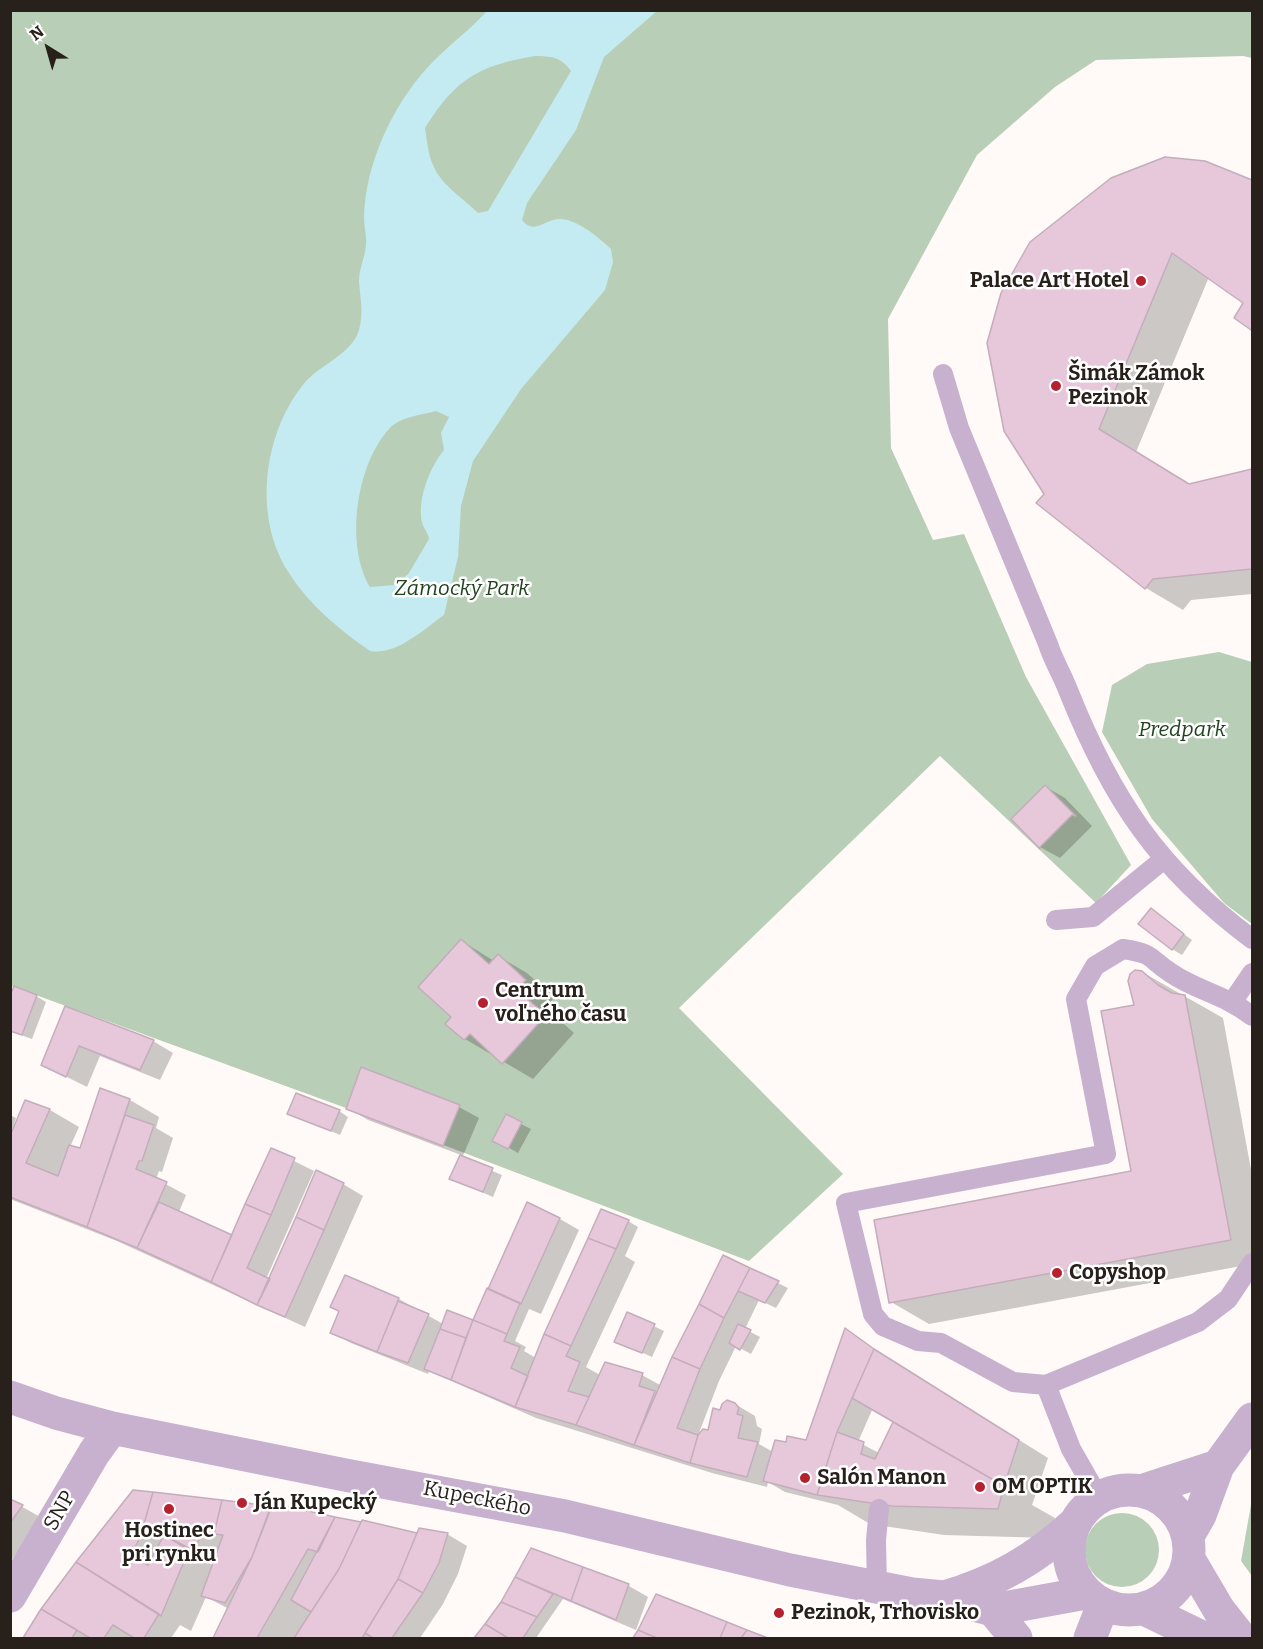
<!DOCTYPE html>
<html>
<head>
<meta charset="utf-8">
<style>
  body { margin:0 }
  #map { position:relative; width:1263px; height:1649px; overflow:hidden; background:#fffaf7; font-family:Bitter,serif }
  canvas { display:block }
  .frame { position:absolute; inset:0; border:12px solid #28201a; pointer-events:none }
  .north { position:absolute; left:18px; top:18px; width:60px; height:60px; -webkit-text-stroke:4px #fff; paint-order:stroke; rotate:323deg; font-size:16px; font-weight:700; line-height:24px; text-align:center; color:#28201a }
  .north::after { content:''; display:block; margin:auto; width:21px; height:27px; background:#28201a; clip-path:polygon(50% 0,100% 100%,50% 72%,0 100%) }
</style>
</head>
<body>
<div id="map">
<canvas width="1263" height="1649"></canvas>
<div class="frame"></div>
<div class="north">N</div>
</div>
<script>
const c = document.querySelector('canvas').getContext('2d');
c.lineJoin = 'round';
function fill(path, color) {
  c.fillStyle = color;
  c.fill(path, 'evenodd');
}
function stroke(path, color, width, dash) {
  c.strokeStyle = color;
  c.lineWidth = width;
  c.lineCap = dash ? 'butt' : 'round';
  c.setLineDash(dash || []);
  c.stroke(path);
}
function label(font, color, halo, rows, align = 'center') {
  c.font = font + ' Bitter,serif';
  c.lineWidth = 5;
  c.setLineDash([]);
  c.textBaseline = 'middle';
  c.strokeStyle = halo;
  c.fillStyle = color;
  for (const [text, x, y, turn = 0] of rows) {
    c.save();
    c.translate(x, y);
    c.rotate((+turn || 0) * Math.PI / 180);
    c.textAlign = isNaN(turn) ? turn : align;
    if (halo) c.strokeText(text, 0, 0);
    c.fillText(text, 0, 0);
    c.restore();
  }
}
const green = new Path2D(`
  M10 11H1252V58L1243 56 1096 60 1055 87 977 155 888 319 891 448 933 540 964 534 1026 677 1131 865 1096 903 940 756 679 1008 843 1174 749 1261 346 1108 11 986Z
  M1219 652 1252 662V924L1224 903 1152 819 1102 732 1112 685 1147 664Z
  M1252 1499V1576L1241 1561Z
  M1085 1550a37 37 0 1 1 74 0a37 37 0 1 1-74 0Z`);
const water = new Path2D(`
  M487 11H657L604 57 576 130 527 203 522 220C535 236 545 218 561 219 580 221 598 237 611 249L613 262 605 290 521 389 473 461 461 506 458 557 444 615C424 629 396 656 370 651 339 629 310 606 289 573 253 518 263 436 302 386 317 365 351 356 359 330 364 312 360 298 359 281 359 269 365 257 366 245 367 236 364 227 364 218 365 165 392 106 428 67 446 47 469 31 487 11ZM535 56C551 56 561 57 571 71L488 211 478 213C463 198 441 185 433 165 428 154 427 140 425 128 455 79 480 65 535 56ZM436 411 449 417 441 433 444 450C430 467 417 499 422 522 423 528 428 532 429 539L409 573 396 585 370 587C345 545 356 465 389 429 399 417 422 415 436 411Z`);
const shadow = new Path2D(`
  M1204 163 1252 181V329L1236 318 1245 302 1209 277 1136 452 1190 485 1252 470V594L1191 600 1183 610 1146 588 1046 494Z
  M1046 787 1065 798 1092 826 1060 858 1040 847Z
  M1151 910 1192 940 1182 955 1172 949Z
  M462 941 494 961 498 956 527 973 554 997 546 1008 574 1033 533 1079 465 1039 453 1017Z
  M1142 972 1223 1018 1252 1175V1264L929 1324 891 1302 1133 1173 1135 1006Z
  M10 990 36 996 46 1002 32 1039 10 1031Z
  M66 1008 153 1041 173 1053 160 1080 100 1056 87 1087 43 1065Z
  M101 1090 130 1100 159 1117 156 1128 173 1138 162 1172 159 1171 156 1179 186 1195 179 1212 232 1237 272 1150 314 1171 266 1279 270 1281 343 1184 363 1196 305 1327 117 1241 10 1199V1115L16 1118 12 1130 14 1131 26 1102 50 1110 79 1127 70 1147 81 1150Z
  M459 1107 479 1118 462 1158 502 1175 493 1197 451 1179 461 1155 368 1120 348 1108Z
  M339 1111 348 1117 340 1135 289 1113Z
  M521 1124 531 1129 518 1153 504 1145Z
  M560 1219 579 1230 541 1314 529 1309 515 1341 526 1347 524 1351 536 1358 628 1221 638 1227 625 1256 635 1262 586 1367 600 1375 606 1364 642 1375 660 1385 724 1257 788 1288 776 1308 759 1300 745 1329 760 1337 751 1354 736 1346 719 1381 697 1438 709 1432 721 1412 735 1404 755 1416 757 1426 762 1429 759 1444 773 1452 787 1444 807 1442 846 1331 879 1355 880 1353 1048 1458 1032 1505 1055 1518 1049 1538 944 1535 870 1524 838 1505 785 1492 768 1482 767 1487 712 1473 536 1418 429 1371 428 1374 351 1343 332 1332 340 1311 345 1277 399 1299 443 1324 472 1321 479 1324ZM873 1408 964 1461 963 1464 879 1453 858 1442Z
  M628 1314 664 1331 652 1357 616 1341Z
  M154 1493 271 1508 418 1535 447 1534 467 1546 458 1574 443 1604 420 1638H215L229 1609 206 1597 191 1631 180 1625 171 1638H137L133 1636 131 1638H25L42 1610ZM176 1540 215 1562 214 1566 174 1543Z
  M10 1500 42 1518 10 1562Z
  M532 1550 629 1586 648 1597 636 1630 563 1599 536 1638H476L502 1603Z
  M746 1631 763 1638H635L638 1632Z`);
const building = new Path2D(`
  M1165 157 1205 161 1252 180V328L1251 330 1234 318 1243 303 1172 253 1099 429 1189 484 1252 469V569L1153 579 1145 589 1036 503 1044 494 1004 431 987 343 1001 293 1030 242 1111 178Z
  M1045 785 1076 816 1072 815 1040 847V849L1011 819Z
  M1151 908 1184 934 1172 950 1138 924Z
  M461 939 489 964 498 954 526 980 517 990 546 1015 502 1064 470 1034 464 1040 445 1024 451 1017 418 987Z
  M1135 970 1142 971 1158 985 1172 993 1185 995 1231 1240 889 1303 874 1220 1131 1171 1101 1011 1134 1005 1128 981 1130 974Z
  M14 986 37 995 22 1035 10 1031V996Z
  M65 1006 154 1040 140 1070 79 1046 66 1077 41 1065Z
  M361 1067 460 1105 443 1146 346 1109Z
  M100 1088 130 1099 87 1227 10 1197V1136L25 1100 50 1109 26 1163 58 1176 69 1145 80 1148Z
  M296 1093 340 1110 331 1131 287 1114Z
  M506 1114 522 1122 508 1149 492 1141Z
  M125 1115 154 1125 142 1161H139L136 1169 167 1182 137 1248 87 1227Z
  M271 1148 295 1158 271 1215 245 1204Z
  M460 1155 493 1168 483 1192 449 1179Z
  M316 1170 344 1183 324 1230 296 1217Z
  M159 1202 232 1235 211 1282 137 1248Z
  M527 1202 560 1218 521 1304 488 1289Z
  M245 1204 271 1215 247 1268 270 1279 257 1305 211 1282Z
  M601 1209 629 1220 616 1249 588 1238Z
  M296 1217 324 1230 285 1317 257 1305Z
  M588 1238 616 1249 571 1346 544 1334Z
  M723 1255 750 1268 724 1318 699 1304Z
  M750 1268 779 1281 765 1303 738 1291Z
  M345 1275 399 1298 377 1352 330 1333 339 1311 330 1307Z
  M487 1288 520 1303 507 1334 473 1320Z
  M398 1301 429 1314 408 1363 377 1352Z
  M699 1304 724 1318 700 1369 672 1357Z
  M447 1310 473 1320 466 1338 440 1329Z
  M627 1312 655 1324 642 1353 614 1342Z
  M473 1320 507 1334 504 1341 520 1347 511 1368 528 1376 515 1407 451 1380Z
  M738 1324 751 1330 740 1350 729 1343Z
  M845 1328 874 1349 837 1432 817 1495 763 1481 775 1440 786 1442 787 1436 806 1440Z
  M440 1329 466 1338 451 1380 424 1369Z
  M544 1334 571 1346 566 1356 580 1362 568 1391 589 1397 576 1425 515 1407Z
  M874 1349 1019 1440 1004 1486 852 1398Z
  M672 1357 700 1369 677 1428 698 1435 690 1463 634 1445Z
  M605 1362 643 1373 639 1386 655 1391 634 1445 576 1425Z
  M727 1400 735 1403 739 1408 737 1414 743 1416 738 1438 758 1442 747 1477 690 1463 698 1435 703 1429 708 1430 713 1408 720 1410 722 1404Z
  M893 1422 1004 1486 998 1509 891 1506 817 1495 837 1432 864 1442 861 1454 875 1459Z
  M133 1490 153 1492 144 1524 147 1525 130 1556 148 1565 164 1535 189 1550 161 1616 76 1562Z
  M153 1492 222 1500 214 1534 202 1532 194 1551 144 1524Z
  M10 1499 23 1505 10 1523Z
  M222 1500 271 1506 252 1557 225 1603 201 1596 223 1535 214 1534Z
  M273 1503 335 1517 318 1552 308 1549 257 1638H213L252 1557Z
  M335 1517 361 1522 339 1569 311 1612 291 1600Z
  M362 1520 417 1533 398 1579 362 1638H294L339 1569Z
  M419 1528 448 1533 439 1563 423 1593 398 1579Z
  M531 1548 583 1567 571 1601 515 1577Z
  M76 1562 159 1614 144 1638H134L113 1625 104 1638H90L41 1609Z
  M583 1567 629 1584 616 1620 571 1601Z
  M515 1577 553 1594 537 1617 501 1602Z
  M398 1579 423 1593 392 1638H373L365 1633Z
  M656 1594 727 1622 720 1638H657L638 1630Z
  M501 1602 537 1617 523 1638H508L485 1624Z
  M41 1609 77 1630 72 1638H23Z
  M727 1622 747 1630 741 1638H720Z
  M485 1624 508 1638H474Z
  M638 1630 657 1638H633Z
  M747 1630 768 1638H741Z`);
const service = new Path2D(`
  M943 374 959 428 1048 644C1053 660 1062 674 1068 690 1111 798 1158 869 1252 939
  M1056 920 1093 917 1164 859
  M1233 1001 1252 973
  M1252 1016C1224 994 1197 991 1171 973 1147 957 1155 954 1123 949L1095 966 1076 999 1106 1154 846 1203 873 1314 883 1326 918 1341 941 1343 1013 1382 1046 1385 1198 1322 1228 1299 1252 1263
  M1046 1385 1071 1449 1099 1498
  M877 1588 876 1540 879 1509`);
const minor = new Path2D(`
  M10 1397 56 1413 112 1428 345 1475 565 1516 790 1570 912 1594 944 1597 993 1610 1086 1593
  M1069 1550a60 60 0 1 1 120 0a60 60 0 1 1-120 0Z
  M1141 1491 1218 1466
  M1188 1536 1200 1515 1218 1466 1252 1419
  M1189 1559 1219 1610 1241 1638
  M10 1596 94 1453 112 1428
  M944 1597C996 1582 1036 1559 1076 1522
  M1144 1609 1204 1638
  M993 1610 1016 1638
  M1090 1638 1103 1605`);
const markers = [
  [1141,281,6,"#b42230"],
  [1056,386,6,"#b42230"],
  [483,1003,6,"#b42230"],
  [1057,1273,6,"#b42230"],
  [805,1478,6,"#b42230"],
  [980,1487,6,"#b42230"],
  [242,1503,6,"#b42230"],
  [169,1509,6,"#b42230"],
  [779,1613,6,"#b42230"]
];
const poiNames = [
  ["Palace Art Hotel",1129,281,"right"],
  ["Šimák Zámok",1068,374],
  ["Pezinok",1068,398],
  ["Centrum",495,991],
  ["voľného času",495,1015],
  ["Copyshop",1069,1273],
  ["Salón Manon",817,1478],
  ["OM OPTIK",992,1487],
  ["Ján Kupecký",254,1503],
  ["Hostinec",169,1531,"center"],
  ["pri rynku",169,1555,"center"],
  ["Pezinok, Trhovisko",791,1613]
];
const parkNames = [
  ["Zámocký Park",462,589],
  ["Predpark",1182,730]
];
const streetNames = [
  ["Kupeckého",477,1499,11],
  ["SNP",60,1511,-60]
];
fill(green, '#b9ceb6');
fill(water, '#c3ebf1');
fill(shadow, '#0003');
fill(building, '#e7c8db');
stroke(building, '#c4adbb', 1.5);
stroke(service, '#c7b1ce', 20);
stroke(minor, '#c7b1ce', 33);
for (const [x, y, r, color] of markers) {
  const dot = new Path2D();
  dot.arc(x, y, r, 0, 2 * Math.PI);
  c.fillStyle = color;
  c.fill(dot);
  stroke(dot, '#fff', 2);
}
label('bold 21px', '#28201a', '#fff', poiNames, 'left');
label('italic 21px', '#21431f', '#fff', parkNames);
label('21px', '#28201a', '#fff', streetNames);
</script>
</body>
</html>
